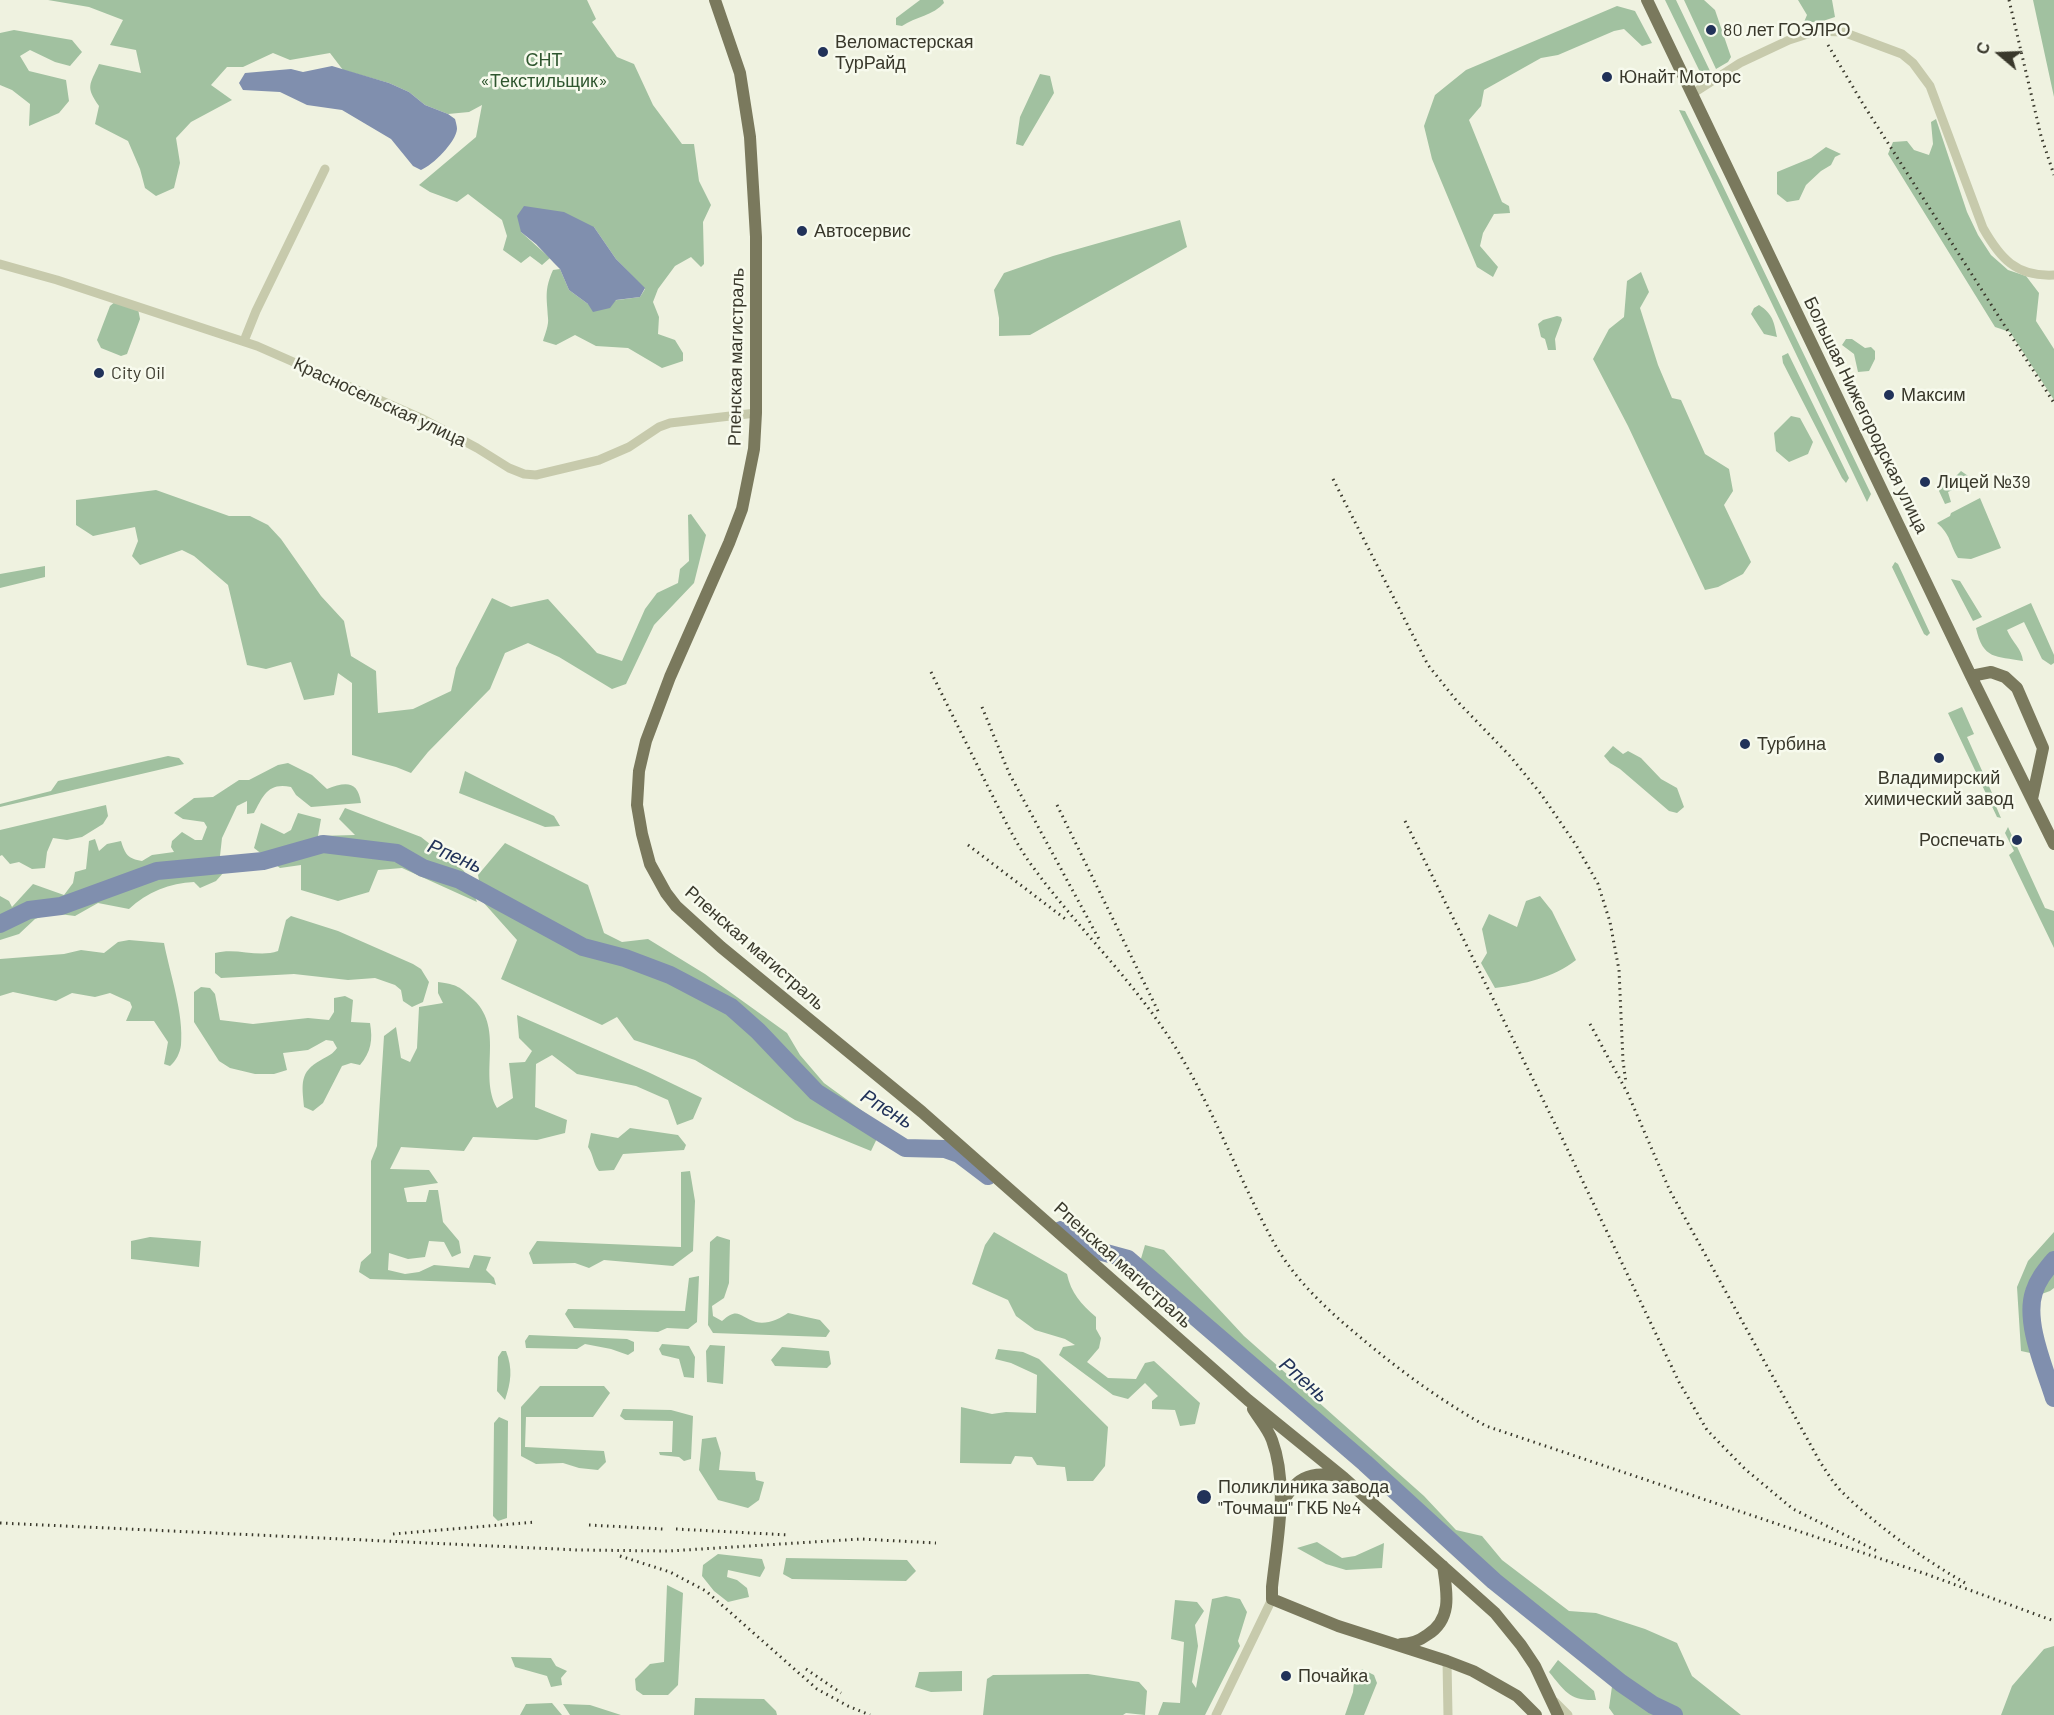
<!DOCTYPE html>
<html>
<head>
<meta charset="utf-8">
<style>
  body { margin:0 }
  #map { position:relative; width:2054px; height:1715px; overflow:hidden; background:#eff2e0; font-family:Barlow,sans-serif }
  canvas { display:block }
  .north { position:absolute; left:1970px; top:24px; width:60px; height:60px; -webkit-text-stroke:4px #f7faed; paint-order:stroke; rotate:289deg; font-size:16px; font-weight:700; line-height:24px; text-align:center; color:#39382b }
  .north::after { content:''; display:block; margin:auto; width:21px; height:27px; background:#39382b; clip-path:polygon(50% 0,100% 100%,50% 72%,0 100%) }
</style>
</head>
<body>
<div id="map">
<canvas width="2054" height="1715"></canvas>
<div class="north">С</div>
</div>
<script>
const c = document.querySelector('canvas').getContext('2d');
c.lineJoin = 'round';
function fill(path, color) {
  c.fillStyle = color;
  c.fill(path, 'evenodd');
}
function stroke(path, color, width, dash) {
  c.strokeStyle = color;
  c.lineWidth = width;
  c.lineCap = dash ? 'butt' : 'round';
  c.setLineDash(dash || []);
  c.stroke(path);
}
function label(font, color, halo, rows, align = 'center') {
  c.font = font + ' Barlow,sans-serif';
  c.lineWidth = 5;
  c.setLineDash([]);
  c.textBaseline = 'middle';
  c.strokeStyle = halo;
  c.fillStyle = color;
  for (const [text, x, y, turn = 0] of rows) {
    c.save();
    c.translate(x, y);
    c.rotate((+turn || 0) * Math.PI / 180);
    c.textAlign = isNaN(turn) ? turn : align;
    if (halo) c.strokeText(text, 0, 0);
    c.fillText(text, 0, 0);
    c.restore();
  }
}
const green = new Path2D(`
  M48 0H587L596 19 592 22 617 57 634 64 653 105 682 144H694L699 181 711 205 703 222 704 264 701 267 691 257 675 266 658 289 653 302 659 317 658 334 675 340 683 353V361L662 368 628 348 596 346 575 335 556 345 543 341C545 334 549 325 548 318 547 298 544 290 553 270L560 269 569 290 588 304 640 297 645 289 616 259 594 227 521 232 550 258 542 265 530 256 521 263 503 250 507 236 502 220 468 194 457 202 430 192 419 185 476 137 482 105 469 112 448 114 425 105 409 92 389 83 343 70 330 53 290 60 273 53 243 67H227L211 85 232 100 191 122 176 138 180 163 174 188 156 196 145 188 140 169 128 141 95 124 99 106C85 86 90 85 99 64L141 73 136 50 110 45 123 20 89 7Z
  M920 0H943L944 3C934 15 915 17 902 26L896 25V18Z
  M1665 0H1676L1710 71 1704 73 1700 72Z
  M1684 0H1704L1715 10 1731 57 1728 62 1716 69Z
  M1798 0H1832L1835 17 1820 22H1804L1807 15Z
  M2033 0H2054V97Z
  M1617 6 1635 11 1652 43 1642 46 1624 29 1614 31 1558 55 1541 58 1484 90 1481 106 1469 120 1502 202 1509 206 1510 213 1494 214 1483 233 1480 246 1498 267 1493 277 1477 267 1432 159 1424 126 1435 95 1466 70Z
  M14 30 72 40 82 52 70 66 55 62 30 50 20 56 29 71 66 80 69 101 59 113 29 126 30 104 12 90 0 85V33Z
  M1040 74 1050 76 1054 93 1023 146 1016 144 1020 117Z
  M1679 110 1685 111 1720 180 1871 494 1867 502Z
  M1936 119 1967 212 1978 235 1991 255 2008 270 2026 276 2039 293 2036 321 2054 349V400L2010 332 1995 327 1888 154 1893 142 1907 141 1914 150 1929 155 1933 144 1931 122Z
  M1826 147 1841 154 1835 157 1831 165 1821 171 1806 185 1799 200 1787 202 1777 194V172L1811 158Z
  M1180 220 1187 247 1030 335 999 336V318L994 290 1004 273 1053 256Z
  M1641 272 1649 292 1640 308 1658 365 1672 398 1681 400 1705 454 1729 469 1733 491 1724 505 1751 562 1743 574 1718 587 1705 590 1628 426 1593 359 1609 329 1624 317 1627 281Z
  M116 301 138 309 140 319 127 354 121 356 101 348 97 340 110 306Z
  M1759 305C1773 314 1774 322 1777 337L1764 334 1751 314 1754 308Z
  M1557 316 1561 317 1562 320 1555 339 1556 350H1548L1545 339 1541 337 1538 324 1543 320Z
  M1846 339H1852L1865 348 1871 347 1875 351V359L1869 371 1858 372 1854 354 1842 345Z
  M1788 353 1849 478 1846 483 1842 478 1783 363 1782 356Z
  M1791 416 1800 418 1813 442 1808 454 1789 462 1776 451 1774 433Z
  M1961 471 1974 480 1948 492 1951 502 1945 504 1939 491 1943 482 1954 478Z
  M156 490 229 516H250L268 525 281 539 321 596 344 621 351 656 376 671 378 713 413 709 451 691 456 668 492 598 511 607 548 599 597 653 622 661 645 609 657 593 678 583 680 569 689 561 688 515 691 514 706 535 694 583 654 625 626 684 612 689 559 657 528 643 505 653 490 689 428 752 411 773 396 767 352 755V683L338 673 334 695 304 700 291 662 266 669 247 665 228 585 194 556 182 550 140 565 132 556 138 541 135 527 93 536 76 525V500Z
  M1980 498 2001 548 1971 559 1958 558C1949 543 1951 535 1937 523L1950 516 1951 513Z
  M1895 562 1898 564 1930 633 1927 636 1924 634 1892 567Z
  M45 566V577L0 588V574Z
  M1951 579 1960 581 1982 617 1973 621Z
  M2031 603 2054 655V663L2051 665 2042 659 2024 622 2007 630C2012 642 2022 649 2023 661 1996 656 1983 660 1976 628Z
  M1962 707 1974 734 1967 737 1996 802 1995 804 2001 818 1997 817 1948 713Z
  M1613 746 1623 754 1628 751 1641 758 1661 779 1677 788 1684 807 1677 813 1669 811 1620 769 1610 763 1604 756Z
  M168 756 179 758 184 764 0 807V804L51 791 58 781Z
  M288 763 312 775 327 789C345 782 358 780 361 803L311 807 296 795 291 787C268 782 263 796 254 813L247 814V801L237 806 222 838 220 856 224 872 216 881 200 888 194 882C170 883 147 892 129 909L98 903 75 916 51 913 35 919 19 934 0 940V896L9 901 12 907 33 884 64 895 73 883 75 872 86 869 89 841 95 839 99 851 107 844 121 841C125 854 128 859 142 861L152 855 174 852 171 847 172 841 182 832 195 840H202L207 827 204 822 183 819 174 813 194 798 213 797 239 780H249L278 765Z
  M465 771 554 816 560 826 545 827 459 793Z
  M106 805 108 816 103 824 82 837 67 840 53 838 47 852 45 868 32 869 19 862 10 864 2 855 0 856V830Z
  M345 808 421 837 464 871 477 902 402 868 378 870 369 892 338 901 301 890V865L280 868 254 848 261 823 284 834 291 830 298 813 321 819 318 836 355 835 339 819Z
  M2008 827 2045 908 2054 911V948L2009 855 2014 851 2005 833Z
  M505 843 588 885 604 933 622 942 648 939 705 974 787 1033 800 1055 824 1083 883 1126 871 1151 795 1120 695 1060 634 1040 617 1017 602 1025 501 979 517 940 483 902 478 875Z
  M1540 896 1552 911 1576 960C1553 978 1524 984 1495 988L1481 963 1487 953 1482 929 1489 914 1517 927 1526 901Z
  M291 916 338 931 413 964 421 969 429 982 423 1002 412 1007 403 1001 401 990 395 985 375 978 348 980 294 974 221 978 215 973V953C236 947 258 958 278 951L286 920Z
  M129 940 164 943C170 974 184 1014 181 1045 180 1053 176 1061 170 1066L164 1064 168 1042 154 1021H126L132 1007 130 1002 110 993 95 997 72 993 56 1001 13 992 0 996V959L64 954 81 950 104 953 118 942Z
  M438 982C458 985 459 986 474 1000 505 1030 478 1075 497 1108L513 1098 509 1063 525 1062 532 1051 519 1038 517 1015 648 1072 702 1098 693 1119 677 1125 668 1100 636 1086 577 1074 552 1055 536 1064 535 1107 567 1120 565 1133 537 1140 473 1137 464 1151 401 1147 390 1169 429 1170 438 1183 404 1188 407 1202H426L429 1190H438L443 1222 459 1241 461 1253 452 1257 444 1242 429 1241 425 1257 408 1259 389 1253 388 1270 405 1274 419 1272 434 1265 469 1268 474 1255 491 1257 486 1270 494 1278 496 1285 490 1283 370 1279 359 1272 361 1262 371 1253V1161L377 1146 384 1036 396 1027 401 1058 410 1062 417 1048 419 1007 443 1003 438 993Z
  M201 987 210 988 215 994 220 1020 253 1024 308 1018 329 1020 334 1012V998L345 996 353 1000 351 1022 370 1023C373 1040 371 1052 360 1065L351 1063 342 1066 323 1103 313 1111 304 1107C302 1084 299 1072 321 1060 328 1056 333 1054 337 1048L333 1041 326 1040 308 1050 283 1053 287 1070 274 1074H255L230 1068 219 1061 194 1022V992Z
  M630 1128 678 1135 686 1145 684 1150 623 1154 614 1170 599 1171C593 1164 594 1156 588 1147L591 1133 618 1138Z
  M690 1171 695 1201 693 1251 673 1266 604 1260 589 1268 575 1263 533 1264 529 1253 537 1241 681 1247V1172Z
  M994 1232 1067 1274C1071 1293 1081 1304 1096 1317V1329L1101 1338 1099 1348 1087 1362 1108 1378 1136 1379 1145 1363 1154 1361 1200 1403 1195 1424 1180 1426 1175 1410 1152 1409V1401L1158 1396 1145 1383 1128 1399 1113 1395 1059 1355 1063 1347 1075 1345 1065 1339 1035 1330 1016 1316 1008 1300 972 1284 985 1245Z
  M2054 1232V1288L2050 1291 2036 1296 2037 1326 2052 1372 2049 1377 2042 1375 2035 1354 2021 1351 2017 1287 2028 1261Z
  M717 1236 730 1240 729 1283 724 1298 712 1306 713 1316 722 1321C738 1306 740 1317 756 1322 766 1325 780 1319 788 1313L820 1320 830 1331 826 1337 713 1333 708 1325 710 1242Z
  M150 1237 201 1241 199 1267 131 1259V1241Z
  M1145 1245 1164 1250 1244 1336 1424 1496 1456 1530 1482 1536 1502 1560 1569 1611 1596 1613 1645 1629 1677 1643 1692 1676 1741 1715H1614L1609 1708 1614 1672 1581 1649 1545 1616 1491 1573 1386 1476 1140 1262Z
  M699 1276 697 1322 688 1329 667 1328 658 1332 574 1328 565 1314 568 1309 685 1311 689 1278Z
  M529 1335 627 1339 634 1342V1351L628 1355 611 1349 585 1344 577 1349 526 1348 525 1341Z
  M662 1344 689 1346 695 1357 694 1378 684 1377 679 1359 662 1355 659 1349Z
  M710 1345 725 1346 723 1384 707 1382 706 1351Z
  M782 1347 829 1351 831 1364 827 1368 775 1366 771 1360Z
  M998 1349 1023 1352 1039 1359 1108 1427 1105 1466 1093 1481H1067L1065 1467 1037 1465 1032 1457 1015 1456 1011 1464 960 1463 961 1407 992 1414 1006 1412 1036 1413 1037 1375 1011 1363 995 1359Z
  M502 1351H506C513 1369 511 1382 505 1400L497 1391 498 1357Z
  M540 1386H604L610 1393 593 1417H526L525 1447 604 1451 606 1462 598 1470 579 1468 563 1463 536 1464 521 1456V1407Z
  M623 1409 671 1410 693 1416 691 1459 684 1461 679 1457 660 1455 659 1452H672L673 1421 625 1420 620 1416Z
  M499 1417 508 1421 507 1518 498 1521 493 1516 494 1423Z
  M716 1437 721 1453 719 1470 755 1472 756 1480 764 1482 759 1500 748 1508 718 1500 699 1470 702 1439Z
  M1317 1542 1342 1558 1355 1556 1384 1543 1382 1568 1346 1570 1326 1564 1297 1548Z
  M718 1554 762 1559 765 1568 760 1577 728 1570 727 1577 737 1580 747 1588 749 1597 728 1602 714 1591 702 1576 703 1565Z
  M786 1558 907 1560 916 1571 906 1581 792 1579 783 1574Z
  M667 1585 683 1593 678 1685 668 1695H643L636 1690 635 1679 650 1664 664 1662Z
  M1226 1596 1240 1599 1247 1612 1238 1641 1240 1646 1205 1715H1158L1163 1702 1180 1703 1184 1642 1171 1639 1175 1600 1197 1602 1204 1611 1195 1625 1198 1646 1192 1682 1196 1688 1212 1599Z
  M2054 1646V1715H2001L2012 1686 2044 1649Z
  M511 1657 551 1658 556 1666 567 1671 561 1678 562 1685 551 1687 547 1676 515 1667Z
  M1558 1660 1594 1691 1596 1700C1569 1701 1565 1691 1549 1672Z
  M1362 1669 1374 1675 1377 1683 1364 1715H1345L1353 1692 1354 1682Z
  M962 1671V1691L931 1692 915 1687 919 1672Z
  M1088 1674 1139 1682 1147 1691 1145 1715 1126 1713 1123 1715H983L987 1679 993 1675Z
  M695 1698 764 1699 776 1711 777 1715H694Z
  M552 1703 562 1715H520L526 1704Z
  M563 1704 590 1705 621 1715H570Z`);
const water = new Path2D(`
  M332 66 389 83 409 92 425 105 448 114 455 119C456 123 457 126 457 129 456 142 433 165 421 170L413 166 391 139 342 110 307 105 280 92 243 90 239 83 245 73 291 69 303 72Z
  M524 206 564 212 594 227 616 259 645 288 640 297 616 300 610 308 593 312 588 304 569 290 560 269 554 263 536 244 521 232 517 216Z`);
const river = new Path2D(`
  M0 924 29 910 61 906 157 871 263 861 323 844 397 853 423 868 460 880 583 947 625 958 670 975 731 1007 758 1031 816 1092 827 1099 905 1148 945 1149 959 1154 988 1176
  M1061 1230 1084 1247 1128 1259 1365 1463 1494 1581 1621 1683 1653 1705 1674 1715
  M2054 1260C2046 1270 2038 1279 2034 1292 2024 1322 2045 1369 2054 1398`);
const minor = new Path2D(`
  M1692 94 1740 63 1789 40 1817 31 1843 32 1902 54 1913 63 1930 86 1983 228C2000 258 2016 277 2054 275
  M0 264 57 280 257 346 421 418 477 448 509 468 524 474 536 475 599 460 629 447 659 427 670 423 756 413
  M244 341 256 311 325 169
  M1447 1661 1448 1715
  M1555 1702 1568 1715
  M1216 1715 1272 1599`);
const major = new Path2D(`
  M715 0 740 73 750 137 756 237V413L754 449 742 509 729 543 670 677 646 741 639 771 637 805 642 834 650 864 666 893 676 906 721 947 922 1112 1248 1400 1344 1478 1495 1613 1521 1645 1535 1666 1558 1715
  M1647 0 1971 676 2054 844
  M1971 676 1991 672 2005 677 2017 688 2043 748 2032 799
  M1253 1409C1259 1419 1268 1429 1272 1440 1289 1486 1277 1540 1272 1587V1599L1338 1626 1447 1661 1473 1671 1517 1696 1536 1715
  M1281 1507C1293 1479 1310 1469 1340 1477
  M1401 1644C1411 1644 1419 1641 1427 1635 1453 1619 1447 1592 1443 1566`);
const rail = new Path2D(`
  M2009 0 2041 136 2054 175
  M1828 45 1863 104 2054 403
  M1333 479 1428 665 1456 700 1510 756 1541 794 1576 845 1598 884 1610 922 1619 970 1623 1061 1626 1083
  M931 672C949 709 968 746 986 783 1000 810 1013 839 1030 863 1071 920 1122 969 1162 1027 1207 1091 1236 1174 1274 1243 1294 1278 1323 1306 1354 1332 1395 1367 1438 1399 1486 1426L1926 1574 2054 1621
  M982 707 1009 773 1100 941
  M1057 805 1159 1013
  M1405 821 1562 1138 1679 1382 1707 1430 1745 1469 1793 1509 1877 1551
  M968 845 1068 921
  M1590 1024 1628 1094 1670 1191 1820 1462C1827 1472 1833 1483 1842 1492 1878 1527 1922 1558 1965 1583
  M0 1523 578 1550 669 1551 861 1539 936 1543
  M589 1525 663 1529
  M676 1529 789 1535
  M393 1534 536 1522
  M620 1556 670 1572 706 1591 817 1689 848 1706 870 1715
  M806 1669 841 1693`);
const markers = [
  [1711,30,6,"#213259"],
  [823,52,6,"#213259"],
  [1607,77,6,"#213259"],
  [802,231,6,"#213259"],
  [99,373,6,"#213259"],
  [1889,395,6,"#213259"],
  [1925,482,6,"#213259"],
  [1745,744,6,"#213259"],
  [1939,758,6,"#213259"],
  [2017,840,6,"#213259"],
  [1204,1497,8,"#213259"],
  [1286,1676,6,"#213259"]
];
const poiNames = [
  ["80 лет ГОЭЛРО",1723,30],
  ["Веломастерская",835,42],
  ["ТурРайд",835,63],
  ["Юнайт Моторс",1619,77],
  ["Автосервис",814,231],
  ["City Oil",111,373],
  ["Максим",1901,395],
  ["Лицей №39",1937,482],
  ["Турбина",1757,744],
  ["Владимирский",1939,778,"center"],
  ["химический завод",1939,799,"center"],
  ["Роспечать",2005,840,"right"],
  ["Поликлиника завода",1218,1487],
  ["\"Точмаш\" ГКБ №4",1218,1508],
  ["Почайка",1298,1676]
];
const parkNames = [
  ["СНТ",544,60],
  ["«Текстильщик»",544,81]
];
const streetNames = [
  ["Рпенская магистраль",736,357,-89],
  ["Красносельская улица",380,402,25],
  ["Большая Нижегородская улица",1866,415,64],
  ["Рпенская магистраль",755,948,41],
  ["Рпенская магистраль",1123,1265,42]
];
const waterNames = [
  ["Рпень",455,856,23],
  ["Рпень",887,1109,31],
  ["Рпень",1304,1380,41]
];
fill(green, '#a1c1a0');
fill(water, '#808fae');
stroke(river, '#808fae', 18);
stroke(minor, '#c7caac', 9);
stroke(major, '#7a795d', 12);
stroke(rail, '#39382b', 3, [1.5, 4.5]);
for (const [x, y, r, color] of markers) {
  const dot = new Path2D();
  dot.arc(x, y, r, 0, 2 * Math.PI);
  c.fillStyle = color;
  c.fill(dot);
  stroke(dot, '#f7faed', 2);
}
label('18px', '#39382b', '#f7faed', poiNames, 'left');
label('18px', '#2f562f', '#f7faed', parkNames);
label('18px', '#39382b', '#f7faed', streetNames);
label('italic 20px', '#213259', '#f7faed', waterNames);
</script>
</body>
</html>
